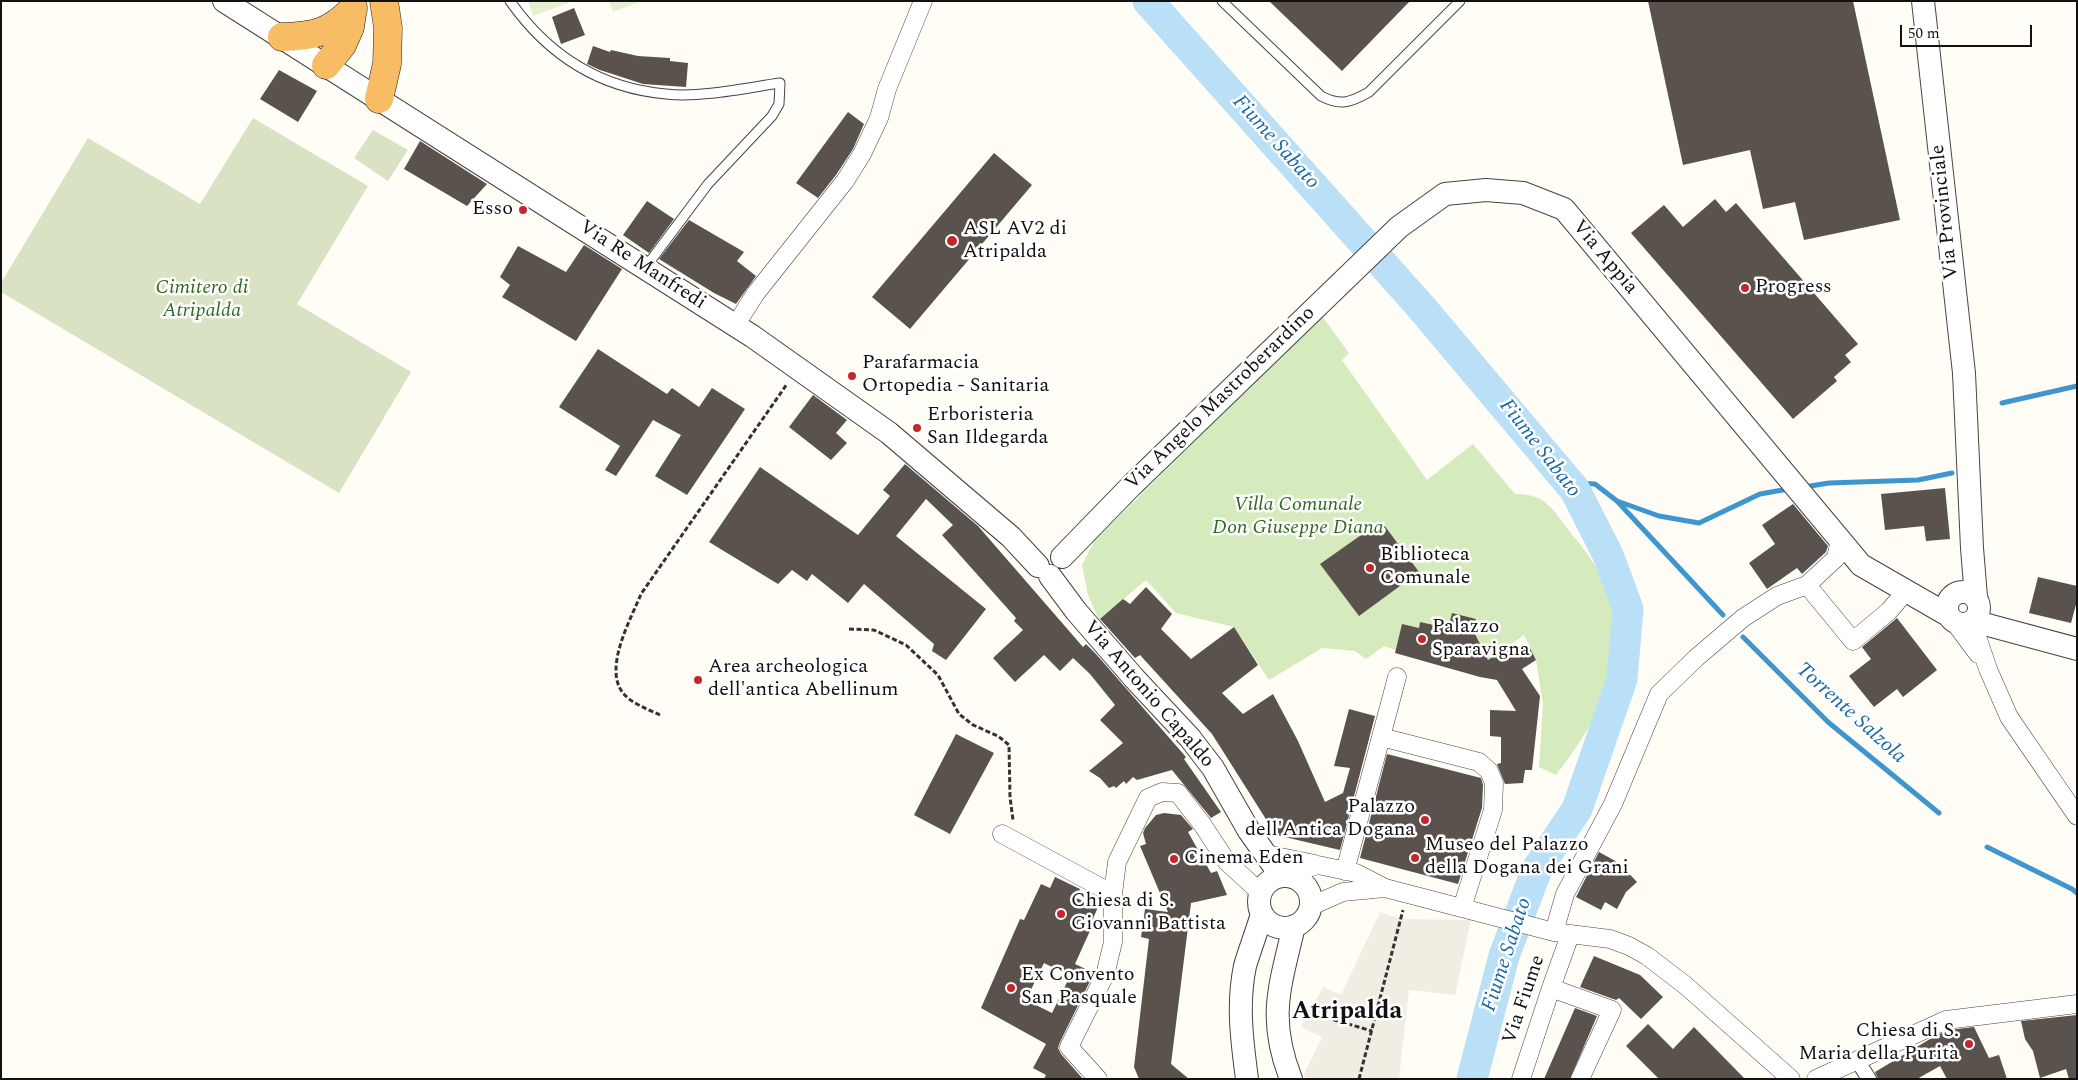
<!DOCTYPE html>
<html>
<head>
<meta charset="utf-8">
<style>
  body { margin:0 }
  #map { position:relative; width:2078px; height:1080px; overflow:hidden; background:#fffdf5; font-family:Spectral,serif }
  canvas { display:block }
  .frame { position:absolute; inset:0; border:2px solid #111; pointer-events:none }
  .scale { position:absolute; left:1900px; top:25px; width:132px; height:22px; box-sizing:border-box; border:2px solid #111; border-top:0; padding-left:6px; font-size:15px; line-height:18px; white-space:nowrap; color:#111; -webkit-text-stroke:4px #fff; paint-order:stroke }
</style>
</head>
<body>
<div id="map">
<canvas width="2078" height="1080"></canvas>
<div class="frame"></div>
<div class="scale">50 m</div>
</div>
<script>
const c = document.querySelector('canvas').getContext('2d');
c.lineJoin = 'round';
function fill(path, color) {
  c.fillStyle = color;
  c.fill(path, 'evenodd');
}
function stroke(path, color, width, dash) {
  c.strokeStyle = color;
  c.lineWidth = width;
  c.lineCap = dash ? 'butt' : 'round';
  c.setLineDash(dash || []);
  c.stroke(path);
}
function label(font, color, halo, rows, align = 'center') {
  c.font = font + ' Spectral,serif';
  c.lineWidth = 5;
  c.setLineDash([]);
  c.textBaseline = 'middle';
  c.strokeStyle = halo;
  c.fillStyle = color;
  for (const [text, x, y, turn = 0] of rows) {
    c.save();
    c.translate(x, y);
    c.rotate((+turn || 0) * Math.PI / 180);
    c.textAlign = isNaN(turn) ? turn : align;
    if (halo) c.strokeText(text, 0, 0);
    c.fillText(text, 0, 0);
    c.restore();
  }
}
const green = new Path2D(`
  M1322 316 1349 353 1342 360 1427 480 1473 444 1515 494C1547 494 1552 509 1570 532 1585 550 1601 570 1608 593 1630 663 1598 721 1556 775L1539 767 1543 704 1536 660 1524 635 1487 661 1472 638 1476 619 1452 613 1448 628 1420 622 1419 628 1402 625 1396 650 1384 646 1366 659 1355 651 1322 648 1269 680 1234 627 1176 613 1146 580 1099 620 1088 595 1082 565 1095 540Z`);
const cemetery = new Path2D(`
  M253 118 368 186 297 304 411 372 339 493 1 292V283L88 138 200 204Z
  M373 130 408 150 388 181 354 158Z`);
const pitch = new Path2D(`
  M528 1H574L533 16Z
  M609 1H642L613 12Z`);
const plaza = new Path2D(`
  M1380 912 1401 919 1471 920 1455 995 1409 990 1399 1079H1306L1304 1074 1322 1037 1301 1027 1323 987 1341 995Z`);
const stream = new Path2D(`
  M2002 403 2077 386
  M1565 478 1577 483 1595 484 1617 501 1723 615
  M1804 487 1829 483 1918 480 1952 473
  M1617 501 1659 516 1699 523 1760 494 1788 489
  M1743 637 1828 722 1939 813
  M1987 847 2072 889 2077 893`);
const river = new Path2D(`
  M1148 1 1421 307 1575 490 1608 555 1628 609 1622 679 1577 809 1537 869 1504 956 1472 1079`);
const building = new Path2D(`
  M1269 1H1410L1342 71Z
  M1648 1H1853L1900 220 1804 240 1795 202 1763 209 1750 150 1683 165Z
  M574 8 585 35 561 44 552 17Z
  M593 46 610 52 611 50 638 56 670 58V61L688 63 686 87 643 84 600 70 587 64Z
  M279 70 317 91 298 122 260 99Z
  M848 112 864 124 853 149 836 175 818 198 796 183Z
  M420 141 487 184 467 206 404 169Z
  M994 153 1032 185 910 329 872 297Z
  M1715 199 1726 212 1736 203 1858 344 1845 355 1851 362 1834 377 1837 381 1793 419 1631 233 1664 205 1683 227Z
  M647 201 674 219 649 253 623 235Z
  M689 220 744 252 737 261 756 276 736 304 714 293 659 259Z
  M584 245 622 269 576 341 502 297 510 285 500 277 518 246 566 272Z
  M598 349 667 394 672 388 699 407 712 388 745 409 687 495 655 476 681 435 653 420 616 476 605 470 620 446 559 407Z
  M813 395 847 420 836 433 847 443 831 460 789 427Z
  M905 464 978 526 1083 647 1086 644 1096 654 1186 757 1184 759 1221 812 1211 818 1172 770 1137 780 1133 777 1126 784 1124 781 1116 788 1114 786 1109 788 1100 778 1089 771 1123 743 1100 720 1115 705 1090 674 1073 658 1060 671 1044 655 1015 682 993 658 1023 630 1014 621 1016 618 942 535 953 525 926 499 896 536 986 609 946 660 932 651 934 644 864 584 848 603 812 574 807 581 792 570 778 584 709 542 760 467 858 535 890 496 883 490Z
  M1945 488 1950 539 1926 541 1924 526 1885 530 1881 494Z
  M1793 504 1828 546 1826 552 1802 574 1797 568 1767 589 1749 563 1775 544 1762 525Z
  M1381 521 1419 572 1359 616 1320 564Z
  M2038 577 2077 586V601L2071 623 2029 613Z
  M1146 587 1172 614 1161 629 1191 659 1234 627 1258 665 1222 693 1243 714 1273 694 1298 741 1325 802 1343 793 1350 768 1334 766 1349 709 1375 716 1340 850 1276 835 1212 734 1140 655 1135 658 1100 619 1123 599 1130 604Z
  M1452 613 1476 619 1474 632 1488 660 1509 646 1515 657 1530 648 1536 660 1522 669 1540 696 1532 770H1525L1523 783 1505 784 1497 764 1501 763V737L1490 736V710L1516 711 1497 680 1480 677 1395 653 1402 624 1419 628 1420 622 1448 628Z
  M1897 618 1937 670 1903 697 1897 689 1874 707 1849 676 1871 659 1862 647Z
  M956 734 994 753 950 834 914 815Z
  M1387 754 1481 778 1483 785 1482 808 1458 884 1360 858Z
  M1164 813 1181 815 1193 829 1188 832 1211 873 1217 871 1227 895 1191 903 1171 1064 1189 1079H1139L1134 1067 1149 939 1141 937 1145 909 1168 912 1140 846 1146 844 1143 833 1145 828 1156 815Z
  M1599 852 1619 863 1637 882 1626 892 1617 909 1605 902 1601 910 1576 897Z
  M1055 877 1080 889 1076 898 1098 907 1092 921 1094 922 1075 964 1094 973 1060 1042 1058 1048 1061 1054 1083 1079H1044L1046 1075 1033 1068 1046 1044 981 1008 1020 919 1024 920 1041 884 1050 888ZM1044 963 1070 976 1052 1013 1026 1000Z
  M1594 956 1640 975 1663 997 1641 1019 1619 998 1616 1000 1580 987Z
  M1575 1008 1597 1016 1570 1079H1544Z
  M2077 1015V1079H2069L2066 1069 2040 1078 2033 1051 2025 1039 2021 1021Z
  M1648 1024 1673 1049 1694 1027 1745 1079H1659L1626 1046Z
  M1974 1027 1989 1058 1999 1055 2007 1079H1947L1940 1066 1917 1079H1878L1875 1072 1935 1036 1949 1030Z`);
const path = new Path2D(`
  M849 629 874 630 906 645 938 675 959 714 973 725 998 736 1009 745 1010 797 1013 820
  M660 715C648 709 632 704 623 693 603 668 631 619 641 594L787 384
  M1297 1009 1372 1031
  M1359 1079 1403 910`);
const service = new Path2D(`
  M510 1C548 55 599 88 666 94 700 98 746 88 780 83L779 104 772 116 708 184 645 268
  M1222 1 1321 96C1340 106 1350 103 1369 92L1460 1`);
const pedestrian = new Path2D(`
  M1857 1060 1869 1079`);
const minor = new Path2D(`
  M735 326 756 293 845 181 862 154 879 118 887 89 923 1
  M1807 585 1853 641 1889 611 1906 591
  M1952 619 1978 654
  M1972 622 1988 669 2009 717 2077 816
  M1381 737 1397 677
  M1002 834 1113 894V942L1105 975 1069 1047 1098 1079
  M1266 854 1315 864
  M1345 871 1381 737 1479 762 1489 771 1494 783 1493 810 1462 908
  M1281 876 1318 865 1356 873 1385 888 1554 932 1610 939 1629 946 1647 956 1685 985 1791 1079
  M1113 894 1117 862 1148 798 1162 792 1178 793 1202 824 1227 862 1261 893
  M1311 906 1343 892 1385 888
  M1554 932 1565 894 1613 804 1659 694 1696 658 1743 618 1777 596 1807 585 1836 558 1840 540
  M1551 988 1612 1010 1580 1079
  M1521 1079 1551 988 1570 935
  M1816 1079 1946 1020 2077 1004`);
const tertiary = new Path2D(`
  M224 1 752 336 889 433 1011 537 1038 566
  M1923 1 1964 373 1972 548 1976 597
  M1062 557 1131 486 1399 227 1445 194 1486 190 1523 193 1564 209 1861 565 1948 615
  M1050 576 1076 611 1134 678 1190 738 1213 768 1249 831 1281 876
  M1947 608a16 16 0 1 1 32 0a16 16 0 1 1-32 0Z
  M1973 621 2077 649
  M1259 902a26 26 0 1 1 52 0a26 26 0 1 1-52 0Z
  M1247 1079C1242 1041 1237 1004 1245 966 1250 949 1257 931 1262 914
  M1291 1079C1267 1018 1280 986 1294 926`);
const trunk = new Path2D(`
  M282 37C314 36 330 33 353 9
  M326 65 342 45 350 27 353 7
  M379 99 387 64 388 28 384 1`);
const markers = [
  [523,210,5,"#c4262e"],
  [952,241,6,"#c4262e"],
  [1745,288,5,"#c4262e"],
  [852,376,5,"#c4262e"],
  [917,428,5,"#c4262e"],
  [1370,568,5,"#c4262e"],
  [1422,639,5,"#c4262e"],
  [698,680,5,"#c4262e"],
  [1425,820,5,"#c4262e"],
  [1415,858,5,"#c4262e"],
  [1174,859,5,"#c4262e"],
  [1061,914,5,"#c4262e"],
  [1011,988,5,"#c4262e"],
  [1969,1044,5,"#c4262e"]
];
const poiNames = [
  ["Esso",513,210,"right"],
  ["ASL AV2 di",963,230],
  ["Atripalda",963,253],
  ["Progress",1755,288],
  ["Parafarmacia",862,364],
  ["Ortopedia - Sanitaria",862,387],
  ["Erboristeria",927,416],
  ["San Ildegarda",927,439],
  ["Biblioteca",1380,556],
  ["Comunale",1380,579],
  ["Palazzo",1432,628],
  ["Sparavigna",1432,651],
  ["Area archeologica",708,668],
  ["dell'antica Abellinum",708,691],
  ["Palazzo",1415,808,"right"],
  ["dell'Antica Dogana",1415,831,"right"],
  ["Museo del Palazzo",1425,846],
  ["della Dogana dei Grani",1425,869],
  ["Cinema Eden",1184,859],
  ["Chiesa di S.",1071,902],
  ["Giovanni Battista",1071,925],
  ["Ex Convento",1021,976],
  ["San Pasquale",1021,999],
  ["Chiesa di S.",1959,1032,"right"],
  ["Maria della Purità",1959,1055,"right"]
];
const streetNames = [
  ["Via Provinciale",1946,212,-96],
  ["Via Appia",1604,258,50],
  ["Via Re Manfredi",642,266,33],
  ["Via Angelo Mastroberardino",1221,399,-44],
  ["Via Antonio Capaldo",1148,695,49],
  ["Via Fiume",1525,1000,-71]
];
const parkNames = [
  ["Cimitero di",202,289],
  ["Atripalda",202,312],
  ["Villa Comunale",1298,506],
  ["Don Giuseppe Diana",1298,529]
];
const waterNames = [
  ["Fiume Sabato",1275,143,48],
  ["Fiume Sabato",1539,449,52],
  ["Torrente Salzola",1850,714,42],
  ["Fiume Sabato",1508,955,-72]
];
const districtNames = [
  ["Atripalda",1347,1013]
];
fill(green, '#d5ebbd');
fill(cemetery, '#d9e3c4');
fill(pitch, '#e6f2cf');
fill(plaza, '#f1ede2');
stroke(stream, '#3f96cf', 5);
stroke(river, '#b9e0f7', 31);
fill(building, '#5a524d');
stroke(service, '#444', 11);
stroke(pedestrian, '#444', 16);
stroke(minor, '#444', 19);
stroke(tertiary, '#444', 24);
stroke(trunk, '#222', 29);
stroke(path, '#333', 3, [5, 2.5]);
stroke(service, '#fff', 9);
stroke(pedestrian, '#fff', 14);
stroke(minor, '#fff', 18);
stroke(tertiary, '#fff', 22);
stroke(trunk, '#f7bc64', 28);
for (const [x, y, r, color] of markers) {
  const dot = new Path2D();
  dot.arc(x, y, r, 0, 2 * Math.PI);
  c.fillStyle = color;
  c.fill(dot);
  stroke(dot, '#fff', 2);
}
label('20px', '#111', '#fff', poiNames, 'left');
label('20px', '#111', '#fff', streetNames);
label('italic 20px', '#2f6b1f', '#fff', parkNames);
label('italic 21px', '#1768a6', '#fff', waterNames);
label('bold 25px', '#111', '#fff', districtNames);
</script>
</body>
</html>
